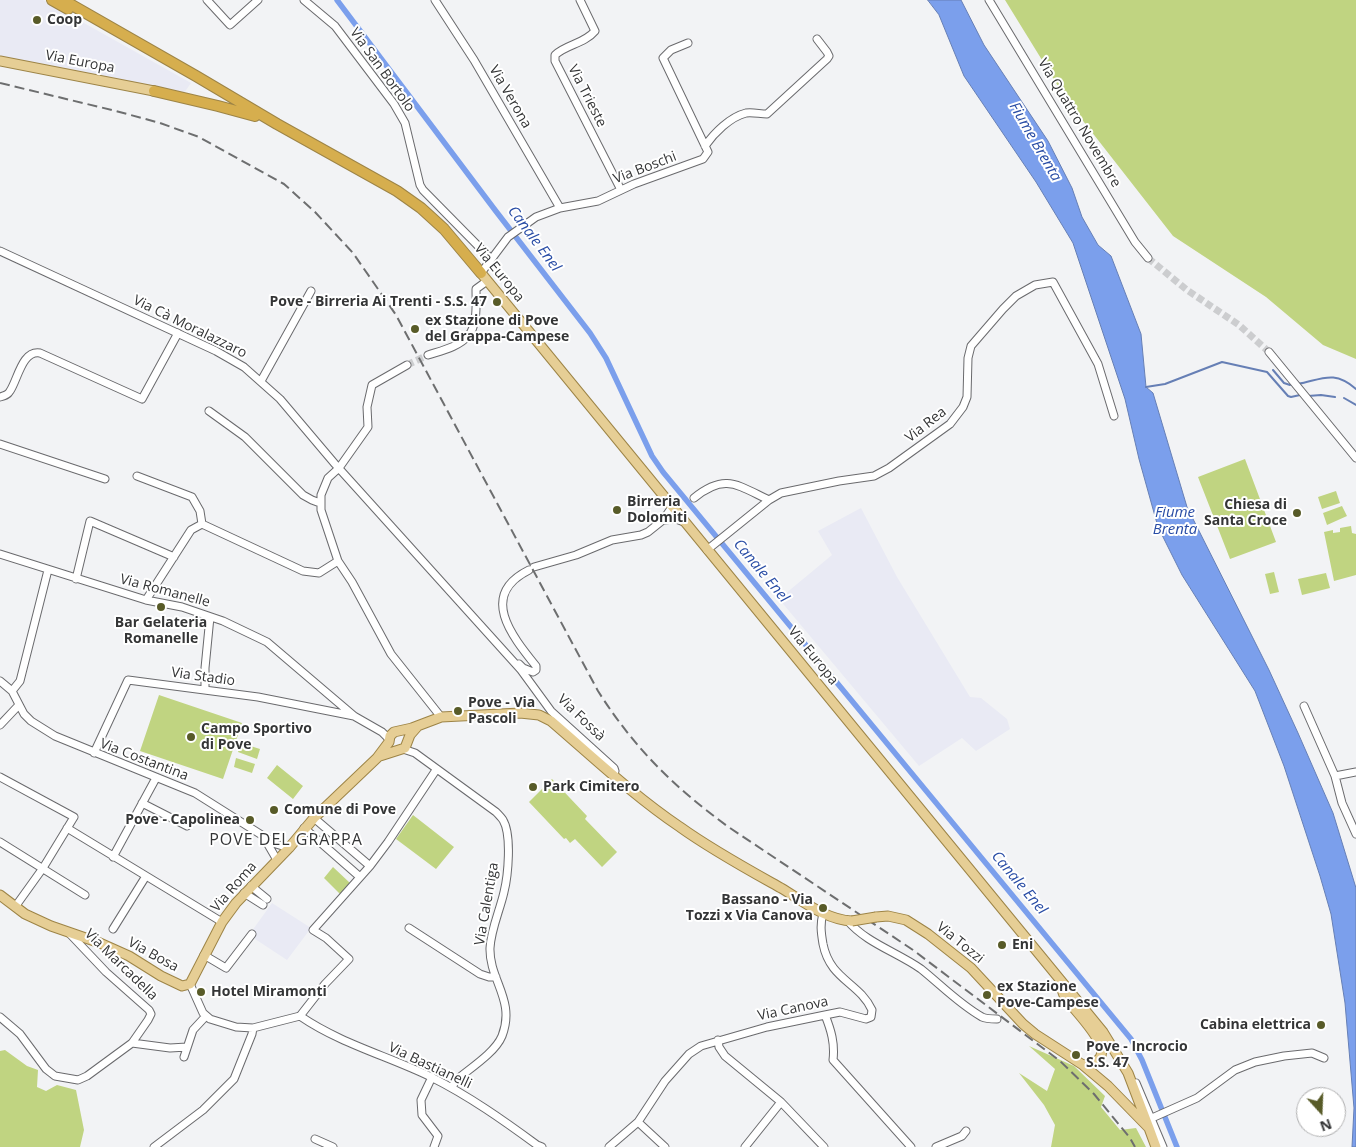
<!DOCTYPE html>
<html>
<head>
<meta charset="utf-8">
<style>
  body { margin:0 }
  #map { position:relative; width:1356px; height:1147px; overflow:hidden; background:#f2f3f5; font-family:"Open Sans",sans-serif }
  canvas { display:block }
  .north { position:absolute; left:1296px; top:1087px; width:50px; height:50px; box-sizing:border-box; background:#fff; border:1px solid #aeaeaf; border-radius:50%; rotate:160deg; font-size:14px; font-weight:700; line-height:20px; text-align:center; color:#343536 }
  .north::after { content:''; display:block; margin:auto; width:18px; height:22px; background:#585b28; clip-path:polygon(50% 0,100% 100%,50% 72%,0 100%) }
</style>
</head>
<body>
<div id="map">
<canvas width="1356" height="1147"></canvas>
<div class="north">N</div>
</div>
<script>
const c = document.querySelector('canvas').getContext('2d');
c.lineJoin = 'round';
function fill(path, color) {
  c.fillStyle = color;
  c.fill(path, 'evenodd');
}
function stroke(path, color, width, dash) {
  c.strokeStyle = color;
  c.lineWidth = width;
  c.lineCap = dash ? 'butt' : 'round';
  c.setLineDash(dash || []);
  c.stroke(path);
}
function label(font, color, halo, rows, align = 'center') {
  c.font = font + ' "Open Sans",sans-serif';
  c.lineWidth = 4;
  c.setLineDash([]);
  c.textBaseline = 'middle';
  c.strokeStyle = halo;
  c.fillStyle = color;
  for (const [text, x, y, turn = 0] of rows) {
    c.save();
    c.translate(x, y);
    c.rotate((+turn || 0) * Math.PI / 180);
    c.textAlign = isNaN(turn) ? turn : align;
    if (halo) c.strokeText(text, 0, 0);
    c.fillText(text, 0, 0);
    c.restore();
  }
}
const built = new Path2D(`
  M0 0H43L191 83 184 93 0 57Z
  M861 508 897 577 970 697 981 698 1007 719 1010 729 976 751 962 738 919 766 779 599 832 555 818 531Z
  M272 903 311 928 287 960 249 935Z`);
const green = new Path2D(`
  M1005 0H1356V359L1323 345 1266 297 1173 236 1066 99Z
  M1245 459 1276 542 1230 559 1198 477Z
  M1336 491 1340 503 1322 509 1318 497Z
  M1342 506 1347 516 1327 525 1323 513Z
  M1351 526 1352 533 1356 534V575L1334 581 1324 532 1333 530V533L1340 532V528Z
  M1274 572 1279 592 1270 594 1265 574Z
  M1326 573 1330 588 1302 595 1298 579Z
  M159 695 242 723 223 779 140 751Z
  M241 743 260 749 257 759 238 752Z
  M236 758 255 764 252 773 234 767Z
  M277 765 303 786 293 799 267 778Z
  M552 779 587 816 585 819 617 852 602 867 575 839 570 843 566 838 564 839 529 802Z
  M413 815 454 847 436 869 396 839Z
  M333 867 350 883 340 894 324 878Z
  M1029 1046 1074 1066 1105 1096 1101 1107 1120 1130 1136 1128 1146 1147H1051L1055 1125 1044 1105 1019 1073 1047 1091 1055 1069Z
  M5 1050 27 1066 38 1070 37 1087 46 1091 57 1085 76 1090 84 1130 80 1147H0V1051Z`);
const water = new Path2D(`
  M928 0H961L984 45 1048 141 1072 188 1082 217 1098 245 1111 256 1141 334 1146 387 1153 393 1187 507 1269 670 1298 733 1333 813 1356 888V1147H1352L1354 1108 1345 1003 1331 914 1320 876 1284 766 1255 691 1182 575 1158 527 1139 459 1125 399 1073 243 1036 182 964 76 939 15Z`);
const stream = new Path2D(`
  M1273 370 1284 383 1290 385
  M1298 384C1323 379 1334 370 1356 389
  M1146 387 1165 384 1222 362 1267 372 1288 396 1291 397 1300 395
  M1308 396 1321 395 1335 397
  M1344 398 1356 405`);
const canal = new Path2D(`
  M337 0 495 210 590 333 606 358 652 456 663 472 1131 1039 1142 1060 1177 1147`);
const minorTunnel = new Path2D(`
  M1148 258 1187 290 1239 325 1269 352
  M407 365 428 355`);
const minor = new Path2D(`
  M207 0 230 25 258 0
  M304 0 335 26 394 104 405 123 420 185 423 190 491 259
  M435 0 474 60 560 208
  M580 0 595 31C584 44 567 44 555 55V61L621 190
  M989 0 1135 242 1148 258
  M705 146C714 133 730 117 746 113 753 112 760 114 767 114L827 59 829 56 827 52 817 39
  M0 251 216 351 244 367 280 399 335 464 521 670 551 711 614 768 615 771 613 774
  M481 273 508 237 536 217 560 208 598 201 634 184 703 159 708 152 663 58 671 50 688 43
  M1269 352 1356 458
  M428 355C440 351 459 347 468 336 478 325 476 303 476 289L487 281
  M407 365 372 385 367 407 368 427 339 468 328 478 321 495V510L338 561 352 582 391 654 441 717
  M261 381 311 291
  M0 397C4 396 8 395 10 391 18 379 22 350 40 353L142 399 178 333
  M209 411 245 437 303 495 312 500 320 503
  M0 444 105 479
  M137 476 192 497 200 511 202 524
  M694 498C725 473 737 485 769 500
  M663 520 676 519 684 522
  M707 550 769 500 781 493 839 481 874 476 889 468 950 424 963 407 967 397 968 358 971 346 1003 309 1016 296 1035 285 1053 282 1098 364 1114 416
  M0 554 146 600 182 607 223 621 267 642 354 716 382 732 389 739
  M534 567 576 555 612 540 641 535 648 532 663 520 672 507
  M76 579 90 521 174 557
  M146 600 191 530 202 524 303 571 319 573 338 561
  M519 664 523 668 533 672 536 670V666C511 635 479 595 529 570
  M0 681 12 691 24 714 31 721 55 736 195 793 276 844 289 848
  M205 689V668L210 617
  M12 691 20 681 48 570
  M1304 706 1335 776 1342 803 1356 834
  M0 725 18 706
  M403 749 415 753 496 812C498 814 501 817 503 820 512 835 508 876 504 892 500 910 491 929 490 948 489 980 516 1000 502 1036 495 1053 469 1069 455 1081L452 1088
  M94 753 128 680 258 697 354 716
  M1335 776 1356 772
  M0 777 74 817 43 868 15 907
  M142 803 187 826
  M314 818 370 866
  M67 828 222 922
  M304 828 360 877
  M266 841 277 860
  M0 842 85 895
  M113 857 156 778
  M251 886 267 899
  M244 893 263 905
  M847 920C866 943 897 952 921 969 941 985 959 1004 982 1017 986 1019 992 1019 997 1019
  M409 928 480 974 489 977H496
  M113 929 146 876
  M204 955 226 968 252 934
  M190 984 203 1013 210 1019 236 1027 253 1028 300 1016 325 984 349 959 326 938 313 930 370 866 388 842 436 770
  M825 1015C831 1030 835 1043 833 1060L911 1147
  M300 1016C341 1044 388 1056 431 1077 469 1096 503 1120 537 1145L542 1147
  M0 1017 20 1034 46 1069 55 1076 78 1080 87 1076 132 1043 148 1020 151 1014 149 1010 106 972 70 934
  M718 1040 719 1047 725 1056 781 1102 824 1147
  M132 1043 170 1048 187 1047
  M184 1057 193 1030 206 1016
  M432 1077 421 1100 422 1115 438 1136 434 1147
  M1136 1083 1163 1147
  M1152 1118 1197 1098 1235 1070 1255 1062 1284 1056 1312 1053 1324 1058
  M638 1122 665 1147
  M315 1139 333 1147
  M154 1147 203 1110 234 1079 252 1034 253 1028
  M609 1147 638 1122 665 1081 689 1054 701 1046 767 1027 825 1015 840 1012 866 1019 871 1017 872 1010C859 982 830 980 823 944 821 932 820 925 823 913
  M745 1147 781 1102
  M936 1147 962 1136 966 1131`);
const major = new Path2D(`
  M0 61 154 91
  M481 273 1103 1032 1128 1073 1149 1128
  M380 756 405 748 410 735 417 727
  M0 895 25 914 51 926 100 943 129 956 161 976 182 986 190 984 222 922 236 903 289 848 314 818 377 758 389 742 390 736 394 732 412 728 441 717 520 713 539 715 551 721C593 757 634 796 680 827 712 850 747 869 781 888 803 901 826 920 852 921
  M876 917 888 916 906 920 928 934 971 968 1023 1024 1035 1034 1083 1065 1108 1086 1149 1128 1156 1147
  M1060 980C1061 985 1062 991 1064 995 1072 1011 1131 1060 1083 1065`);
const highway = new Path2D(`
  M52 0 68 9
  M63 0 196 76 277 124 397 191 421 208 444 229 481 273
  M154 91 218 106 255 116`);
const rail = new Path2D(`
  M0 83 116 111 160 123 199 137 284 184 315 212 353 253 396 315 598 691C635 749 672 785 727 826L913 950 1060 1061 1094 1094 1130 1138 1135 1147`);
const majorBridge = new Path2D(`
  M852 921 876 917`);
const markers = [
  [37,20,5,"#585b28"],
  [497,302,5,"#585b28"],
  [415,329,5,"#585b28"],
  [617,510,5,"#585b28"],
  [1297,513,5,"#585b28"],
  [161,607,5,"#585b28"],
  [458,711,5,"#585b28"],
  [191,737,5,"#585b28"],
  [533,787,5,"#585b28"],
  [274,810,5,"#585b28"],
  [250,820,5,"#585b28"],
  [823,908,5,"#585b28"],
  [1002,945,5,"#585b28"],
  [201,992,5,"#585b28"],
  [987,995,5,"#585b28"],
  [1321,1025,5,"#585b28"],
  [1076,1055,5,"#585b28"]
];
const poiNames = [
  ["Coop",47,20],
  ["Pove - Birreria Ai Trenti - S.S. 47",487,302,"right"],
  ["ex Stazione di Pove",425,321],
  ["del Grappa-Campese",425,337],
  ["Birreria",627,502],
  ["Dolomiti",627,518],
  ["Chiesa di",1287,505,"right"],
  ["Santa Croce",1287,521,"right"],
  ["Bar Gelateria",161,623,"center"],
  ["Romanelle",161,639,"center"],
  ["Pove - Via",468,703],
  ["Pascoli",468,719],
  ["Campo Sportivo",201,729],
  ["di Pove",201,745],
  ["Park Cimitero",543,787],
  ["Comune di Pove",284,810],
  ["Pove - Capolinea",240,820,"right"],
  ["Bassano - Via",813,900,"right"],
  ["Tozzi x Via Canova",813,916,"right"],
  ["Eni",1012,945],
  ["ex Stazione",997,987],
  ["Pove-Campese",997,1003],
  ["Hotel Miramonti",211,992],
  ["Cabina elettrica",1311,1025,"right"],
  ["Pove - Incrocio",1086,1047],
  ["S.S. 47",1086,1063]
];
const streetNames = [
  ["Via Europa",80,62,11],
  ["Via San Bortolo",382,70,54],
  ["Via Trieste",587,96,63],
  ["Via Verona",510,97,60],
  ["Via Quattro Novembre",1079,123,59],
  ["Via Boschi",645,168,-21],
  ["Via Europa",499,273,51],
  ["Via Cà Moralazzaro",190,327,26],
  ["Via Rea",926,425,-38],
  ["Via Romanelle",165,591,15],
  ["Via Europa",813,656,51],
  ["Via Stadio",203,677,8],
  ["Via Fossà",581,718,44],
  ["Via Costantina",144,760,21],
  ["Via Roma",234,887,-49],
  ["Via Calentiga",487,904,-80],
  ["Via Tozzi",960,943,39],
  ["Via Bosa",153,955,29],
  ["Via Marcadella",121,965,44],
  ["Via Canova",793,1009,-12],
  ["Via Bastianelli",430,1066,25]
];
const waterNames = [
  ["Fiume Brenta",1035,142,60],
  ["Canale Enel",534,239,53],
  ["Fiume",1175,513],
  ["Brenta",1175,530],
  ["Canale Enel",761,571,50],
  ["Canale Enel",1019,883,50]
];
const quarterNames = [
  ["POVE DEL GRAPPA",286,840]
];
fill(built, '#e9eaf4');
fill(green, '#c0d481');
fill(water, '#7b9fec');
stroke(water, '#667fb5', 1);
stroke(stream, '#667fb5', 2);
stroke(canal, '#7b9fec', 5.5);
stroke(minorTunnel, '#cccdcf', 7, [7, 3.5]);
stroke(minor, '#6a6a6d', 9);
stroke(major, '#9d8446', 11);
stroke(highway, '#9d8446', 12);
stroke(minor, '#fff', 7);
stroke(major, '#e6ce95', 9);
stroke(highway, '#d6ae4e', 10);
stroke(rail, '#6d6e6f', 2, [10, 5]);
stroke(majorBridge, '#9d8446', 11, []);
stroke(majorBridge, '#e6ce95', 9);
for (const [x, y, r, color] of markers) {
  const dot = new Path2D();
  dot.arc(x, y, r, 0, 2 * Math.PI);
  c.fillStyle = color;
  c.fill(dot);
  stroke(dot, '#fff', 2);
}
label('bold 14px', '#343536', '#fff', poiNames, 'left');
label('14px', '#343536', '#fff', streetNames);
label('italic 15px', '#284ca5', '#fff', waterNames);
c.letterSpacing = '1px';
label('16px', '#343536', '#fff', quarterNames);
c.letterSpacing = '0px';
</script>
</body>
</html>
